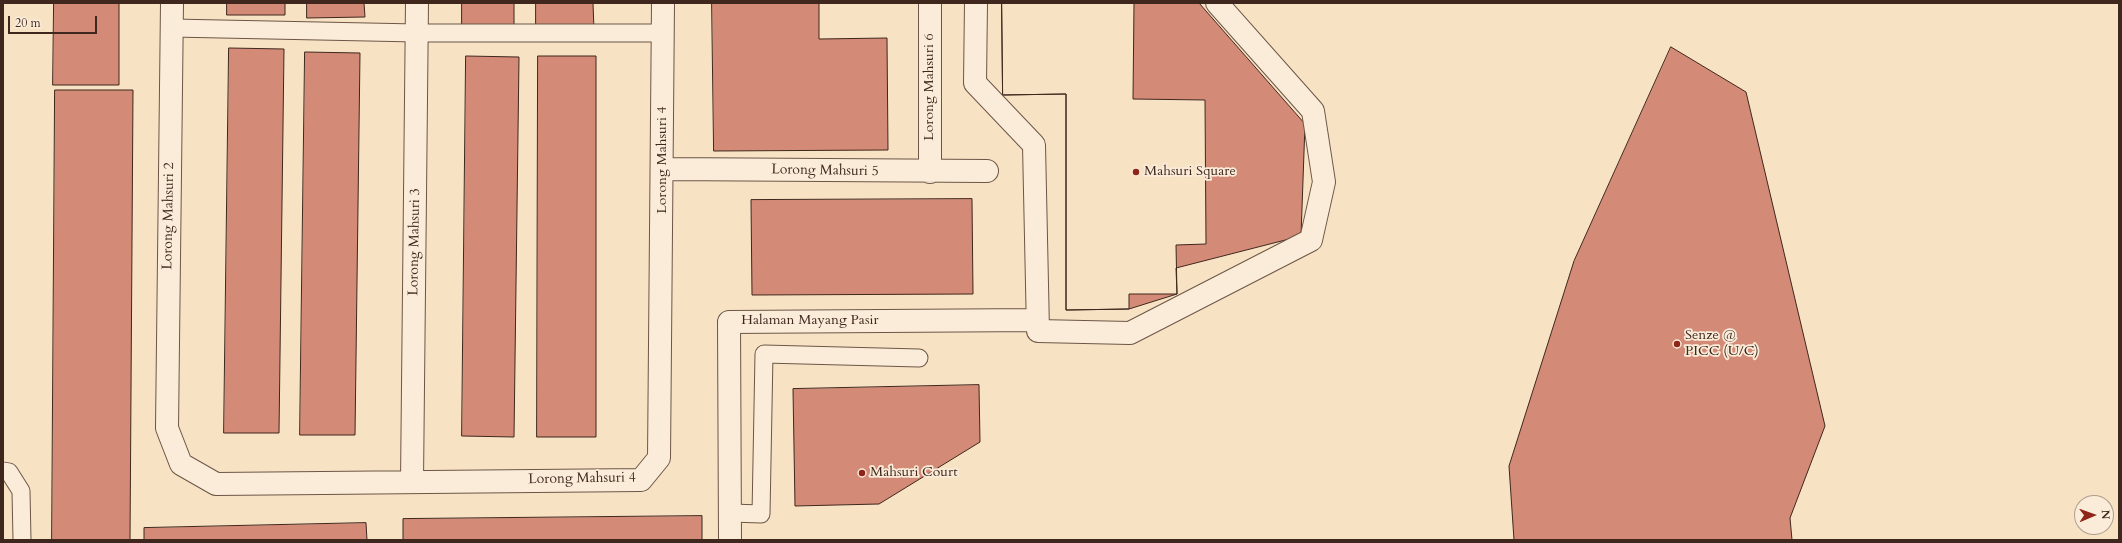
<!DOCTYPE html>
<html>
<head>
<meta charset="utf-8">
<style>
  body { margin:0 }
  #map { position:relative; width:2122px; height:543px; overflow:hidden; background:#f7e2c4; font-family:Cardo,serif }
  canvas { display:block }
  .frame { position:absolute; inset:0; border:4px solid #3f271d; pointer-events:none }
  .north { position:absolute; left:2074px; top:495px; width:40px; height:40px; box-sizing:border-box; background:#faecd9; border:1px solid #af9d8e; border-radius:50%; rotate:88deg; font-size:11px; font-weight:700; line-height:16px; text-align:center; color:#3f271d }
  .north::after { content:''; display:block; margin:auto; width:14px; height:18px; background:#8f2418; clip-path:polygon(50% 0,100% 100%,50% 72%,0 100%) }
  .scale { position:absolute; left:8px; top:16px; width:89px; height:18px; box-sizing:border-box; border:2px solid #3f271d; border-top:0; padding-left:5px; font-size:12px; line-height:14px; white-space:nowrap; color:#3f271d; -webkit-text-stroke:3px #faecd9; paint-order:stroke }
</style>
</head>
<body>
<div id="map">
<canvas width="2122" height="543"></canvas>
<div class="frame"></div>
<div class="north">N</div>
<div class="scale">20 m</div>
</div>
<script>
const c = document.querySelector('canvas').getContext('2d');
c.lineJoin = 'round';
function fill(path, color) {
  c.fillStyle = color;
  c.fill(path, 'evenodd');
}
function stroke(path, color, width, dash) {
  c.strokeStyle = color;
  c.lineWidth = width;
  c.lineCap = dash ? 'butt' : 'round';
  c.setLineDash(dash || []);
  c.stroke(path);
}
function label(font, color, halo, rows, align = 'center') {
  c.font = font + ' Cardo,serif';
  c.lineWidth = 3.5;
  c.setLineDash([]);
  c.textBaseline = 'middle';
  c.strokeStyle = halo;
  c.fillStyle = color;
  for (const [text, x, y, turn = 0] of rows) {
    c.save();
    c.translate(x, y);
    c.rotate((+turn || 0) * Math.PI / 180);
    c.textAlign = isNaN(turn) ? turn : align;
    if (halo) c.strokeText(text, 0, 0);
    c.fillText(text, 0, 0);
    c.restore();
  }
}
const building = new Path2D(`
  M54 3H119V85H53Z
  M227 3H285V15H227Z
  M307 3H364L365 17 307 18Z
  M462 3H514V30H462Z
  M536 3H593L594 30H536Z
  M712 3H819V39L887 38 888 150 714 151Z
  M1002 3H1134L1133 99 1205 100 1206 244 1176 245 1177 294H1129V309L1066 310V94L1003 95Z
  M1002 3H1199L1305 124 1301 236 1176 268 1177 294 1129 309 1066 310V94L1003 95Z
  M1671 47 1746 92 1825 426 1790 518 1792 540H1514L1509 466 1574 261Z
  M229 48 284 49 279 433H224Z
  M305 52 360 53 355 435H300Z
  M466 56 519 57 514 437 462 436Z
  M538 56H596V437H537Z
  M55 90H133L130 540H52Z
  M972 199 973 294 752 295 751 200Z
  M979 385 980 442 879 504 795 506 793 389Z
  M702 516V540H403V519Z
  M366 523 367 540H144V528Z`);
const lane = new Path2D(`
  M172 28 417 33H663
  M3 471 9 472 21 491 22 540
  M731 513 761 514 764 354 919 358`);
const street = new Path2D(`
  M172 3 167 428 181 464 216 484 641 480 659 458 663 3
  M930 3V172
  M976 3 975 83 1034 145 1038 331 1130 333 1311 240 1324 182 1313 111 1217 3
  M663 169 987 171
  M412 481 417 3
  M730 540 729 322 1037 320`);
const markers = [
  [1136,172,4,"#8f2418"],
  [1677,344,4,"#8f2418"],
  [862,473,4,"#8f2418"]
];
const streetNames = [
  ["Lorong Mahsuri 6",930,87,-90],
  ["Lorong Mahsuri 4",663,160,-90],
  ["Lorong Mahsuri 5",825,171,1],
  ["Lorong Mahsuri 2",169,216,-89],
  ["Lorong Mahsuri 3",415,242,-89],
  ["Halaman Mayang Pasir",810,321],
  ["Lorong Mahsuri 4",582,479,-1]
];
const poiNames = [
  ["Mahsuri Square",1144,172],
  ["Senze @",1685,336],
  ["PICC (U/C)",1685,352],
  ["Mahsuri Court",870,473]
];
fill(building, '#d38a76');
stroke(building, '#3f271d', 1);
stroke(lane, '#6d5647', 19);
stroke(street, '#6d5647', 24);
stroke(lane, '#faecd9', 17);
stroke(street, '#faecd9', 22);
for (const [x, y, r, color] of markers) {
  const dot = new Path2D();
  dot.arc(x, y, r, 0, 2 * Math.PI);
  c.fillStyle = color;
  c.fill(dot);
  stroke(dot, '#faecd9', 1.5);
}
label('14px', '#3f271d', '#faecd9', streetNames);
label('14px', '#3f271d', '#faecd9', poiNames, 'left');
</script>
</body>
</html>
